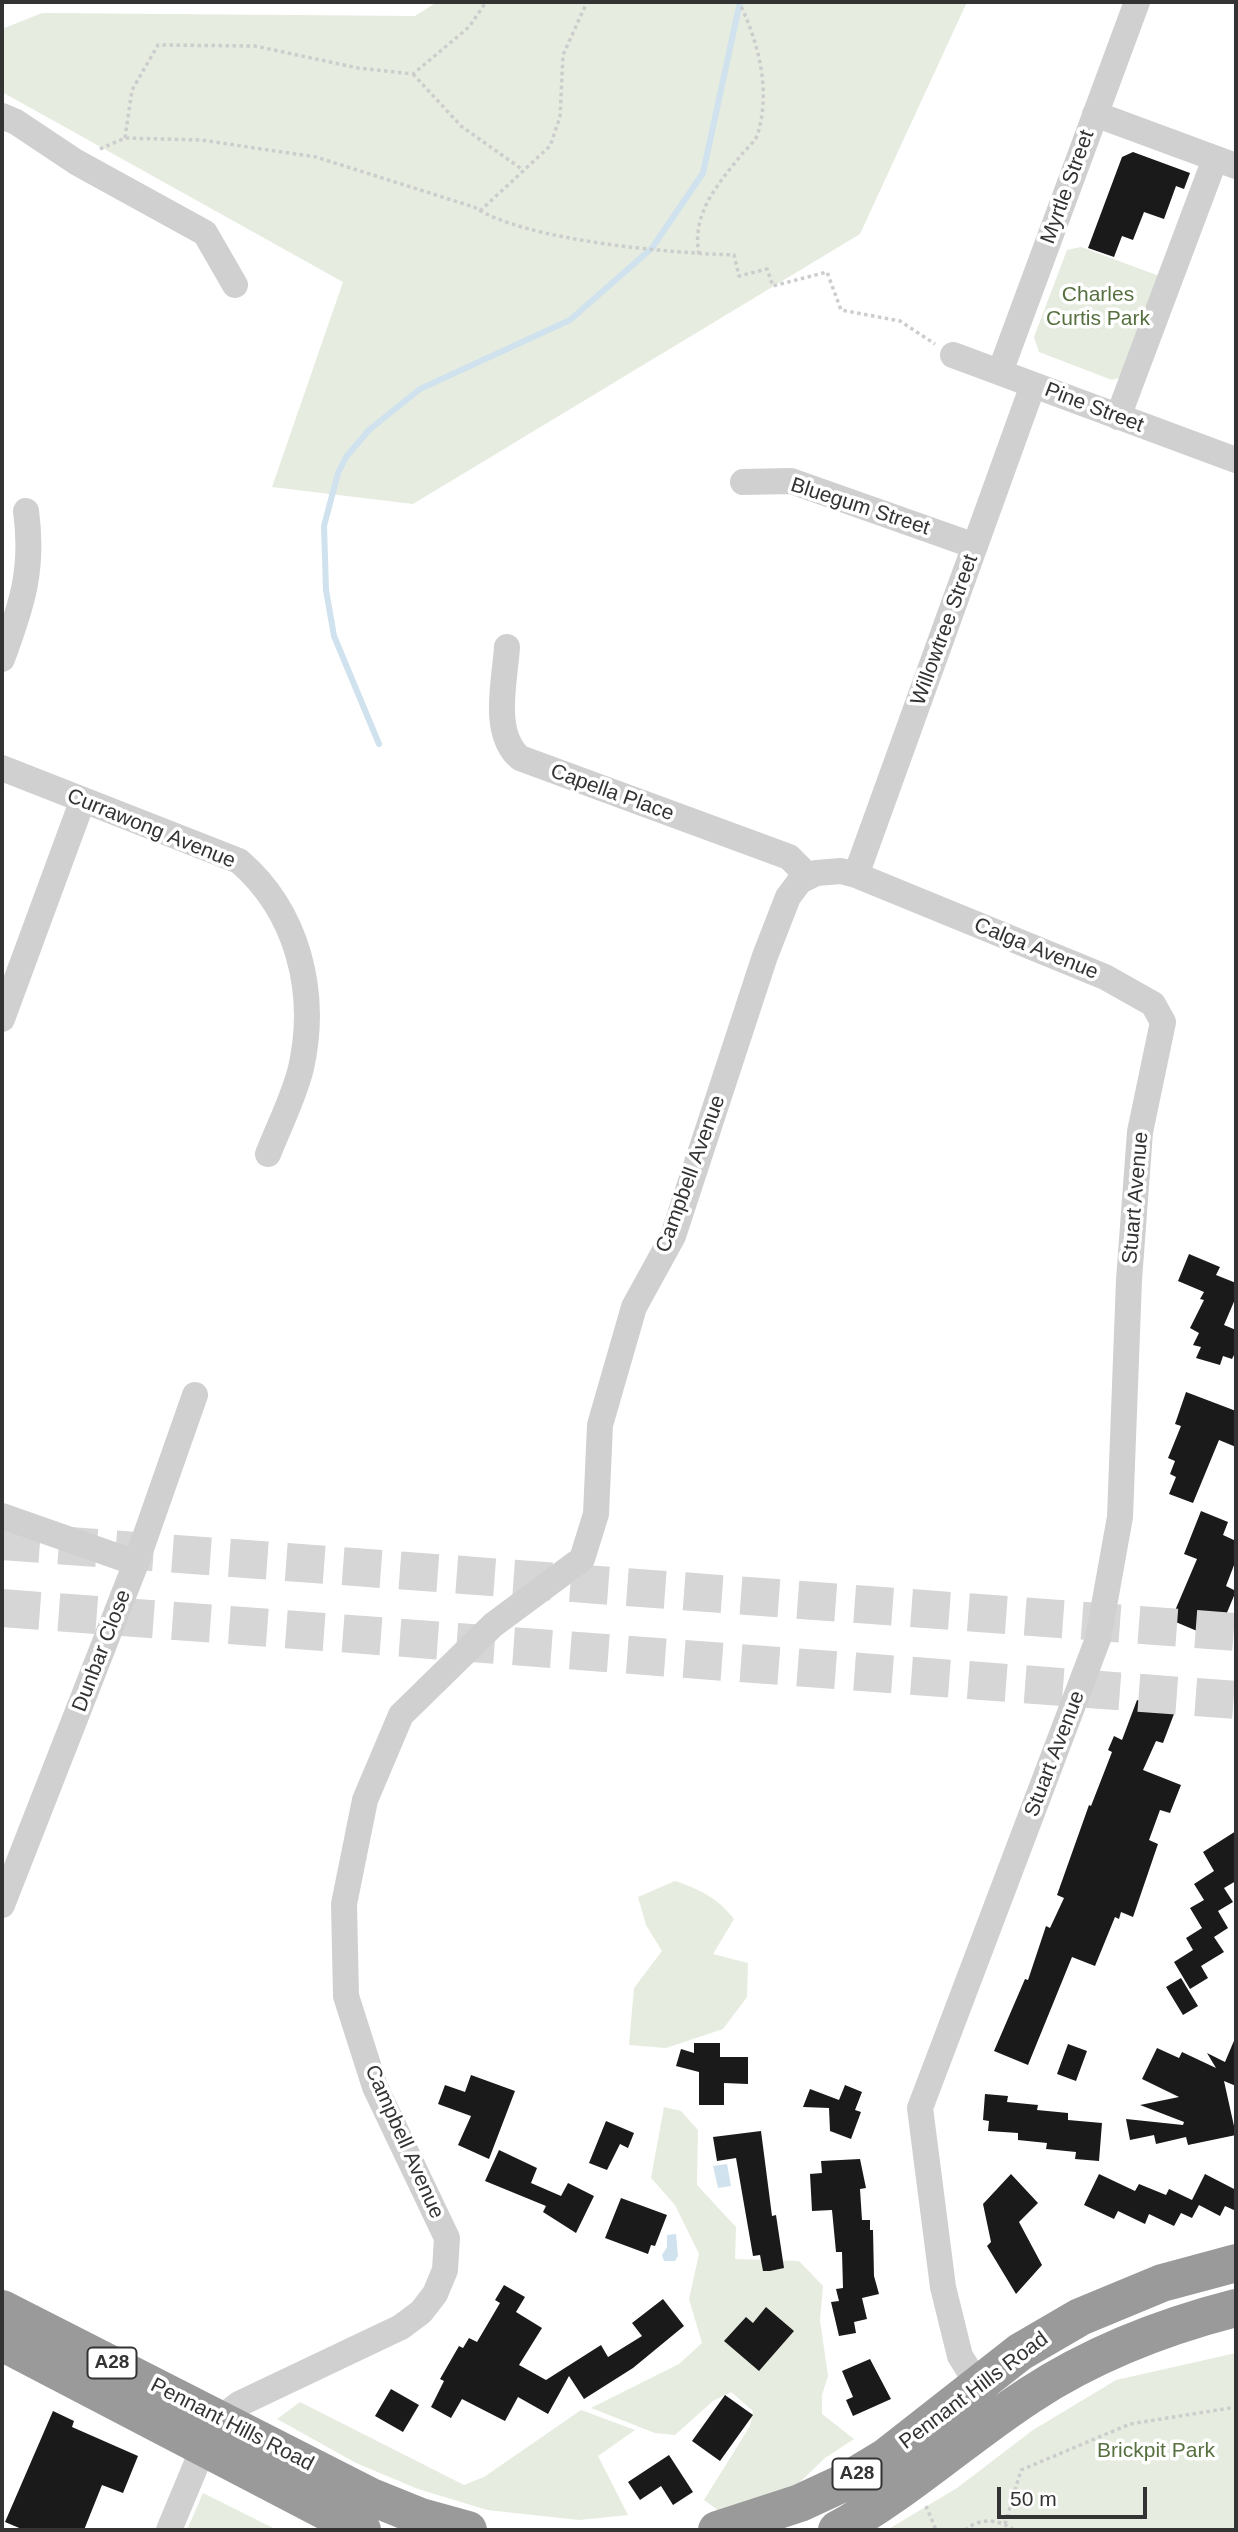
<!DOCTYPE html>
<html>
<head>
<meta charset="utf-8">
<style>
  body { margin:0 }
  #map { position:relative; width:1238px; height:2532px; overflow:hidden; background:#fff; font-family:Helvetica,sans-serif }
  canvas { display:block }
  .frame { position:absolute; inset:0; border:4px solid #333; pointer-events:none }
  .scale { position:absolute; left:997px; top:2487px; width:150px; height:32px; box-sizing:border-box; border:4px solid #333; border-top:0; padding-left:9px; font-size:21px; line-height:24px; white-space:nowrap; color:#333; -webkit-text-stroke:5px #fff; paint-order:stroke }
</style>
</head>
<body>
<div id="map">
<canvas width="1238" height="2532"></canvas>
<div class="frame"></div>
<div class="scale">50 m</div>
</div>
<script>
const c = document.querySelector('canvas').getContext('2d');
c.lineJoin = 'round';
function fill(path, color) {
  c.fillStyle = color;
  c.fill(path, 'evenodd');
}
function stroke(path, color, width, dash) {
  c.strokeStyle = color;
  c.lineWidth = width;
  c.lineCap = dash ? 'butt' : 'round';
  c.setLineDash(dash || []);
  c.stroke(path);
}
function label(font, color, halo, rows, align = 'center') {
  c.font = font + ' Helvetica,sans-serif';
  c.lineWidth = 7;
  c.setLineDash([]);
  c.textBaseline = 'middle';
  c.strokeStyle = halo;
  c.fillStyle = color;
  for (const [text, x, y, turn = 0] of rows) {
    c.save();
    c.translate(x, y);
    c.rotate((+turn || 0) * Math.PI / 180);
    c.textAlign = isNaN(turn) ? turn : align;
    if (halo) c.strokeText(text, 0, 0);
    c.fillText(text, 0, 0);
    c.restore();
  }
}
const green = new Path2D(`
  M437 2H967L860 234 413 504 272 487 343 282 2 92V29L42 13 415 16Z
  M1081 247 1162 277 1125 376 1112 380 1039 352 1034 337 1067 250Z
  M675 1881C699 1889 718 1898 734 1919L713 1954 748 1963 747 1997 723 2029 666 2048 629 2045 634 1988 662 1951 646 1925 638 1897Z
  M664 2107 681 2111 698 2130 697 2185 736 2227 735 2259 799 2261 823 2286 820 2320 828 2376 822 2395V2414L854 2439 825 2458 775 2506 723 2514 704 2500 750 2426 753 2411 731 2392 713 2401 675 2435 655 2433 591 2408 679 2364 702 2343 689 2299 699 2254 675 2205 651 2178Z
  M1236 2353V2530H887L957 2488 1033 2430 1116 2380Z
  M300 2402 464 2485 484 2477 581 2410 635 2430 598 2456 628 2515 579 2520 487 2510 418 2489 356 2463 277 2419Z
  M203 2493 277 2530H187Z`);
const water = new Path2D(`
  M727 2164 731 2186 718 2188 713 2166Z
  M676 2234 678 2256 675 2261H664L662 2255 667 2247V2235Z`);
const stream = new Path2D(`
  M379 744 334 636 326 590 324 526 338 473 346 457 369 430 420 389 570 320 652 248 703 173 740 2`);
const building = new Path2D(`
  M1133 152 1190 173 1184 189 1176 186 1164 219 1144 212 1133 240 1122 236 1114 257 1088 248 1122 157Z
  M1189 1254 1220 1267 1216 1275 1236 1283V1297L1224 1325 1236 1330V1351L1232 1359 1223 1356 1220 1365 1196 1358 1201 1347 1193 1345 1199 1333 1190 1328 1204 1300 1200 1299 1204 1292 1178 1281Z
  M1186 1392 1236 1411V1447L1219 1440 1193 1503 1169 1494 1176 1477 1170 1474 1175 1461 1168 1458 1181 1426 1175 1424Z
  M1201 1511 1228 1522 1223 1535 1236 1541V1560L1226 1586 1236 1591 1216 1639 1171 1620 1197 1559 1184 1554Z
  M1137 1700 1174 1714 1163 1743 1156 1741 1143 1770 1181 1785 1170 1813 1160 1810 1149 1840 1158 1844 1133 1917 1121 1912 1119 1919 1115 1917 1095 1966 1072 1957 1028 2065 994 2051 1025 1979 1028 1980 1046 1926 1050 1928 1064 1898 1057 1895 1089 1805 1091 1806 1112 1752 1108 1750 1114 1736 1122 1740Z
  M1236 1831V1881L1224 1888 1233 1902 1218 1911 1228 1928 1214 1937 1224 1952 1201 1966 1208 1978 1190 1989 1174 1962 1193 1950 1186 1938 1202 1928 1190 1908 1204 1900 1194 1884 1214 1871 1203 1852Z
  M1181 1978 1198 2006 1183 2015 1166 1987Z
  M1236 2036V2086L1224 2081 1236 2135 1188 2145 1186 2137 1156 2144 1154 2135 1130 2140 1126 2119 1183 2125 1184 2122 1140 2105 1179 2097 1142 2079 1157 2048 1179 2058 1182 2052 1216 2068 1207 2053 1225 2062Z
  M694 2043H720V2057H748V2084L724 2083V2105H699V2072L676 2066 681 2049 694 2053Z
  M1068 2044 1087 2051 1076 2081 1057 2074Z
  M471 2075 515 2091 489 2159 458 2145 471 2116 438 2104 445 2085 465 2092Z
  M845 2085 862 2092 855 2110 861 2112 851 2139 830 2131 829 2108 803 2107 810 2089 839 2100Z
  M985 2094 1008 2096 1007 2102 1038 2105 1037 2110 1068 2113V2120L1102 2123 1099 2161 1075 2159 1076 2152 1046 2149 1047 2143 1018 2140V2133L988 2131 989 2121 983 2120Z
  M606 2121 634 2133 628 2148 620 2144 607 2170 589 2163Z
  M761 2131 772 2216 776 2215 784 2268 770 2271H763L760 2255 753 2256 736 2158 717 2161 713 2137Z
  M499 2150 537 2168 531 2183 561 2196 568 2183 594 2196 576 2233 543 2212 546 2206 485 2181Z
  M860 2159 866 2188 860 2189 862 2220H870V2230H873L874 2276 879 2294 862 2298 867 2319 854 2322 856 2333 839 2336 831 2302 839 2301 836 2289 843 2288 842 2252H836L832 2210 812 2211 810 2174 822 2173 821 2161Z
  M1011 2174 1038 2203 1019 2222 1042 2265 1016 2294 987 2246 991 2242 983 2204Z
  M1099 2174 1135 2191 1139 2184 1166 2195 1169 2189 1192 2200 1205 2174 1236 2190V2211L1225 2206 1220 2216 1199 2205 1192 2218 1181 2213 1174 2226 1149 2214 1145 2224 1118 2211 1114 2219 1084 2205Z
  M621 2198 667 2215 655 2246 651 2245 648 2254 605 2238Z
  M504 2285 525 2297 516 2312 542 2328 519 2365 546 2380 601 2345 608 2357 642 2336 632 2323 663 2299 684 2326 633 2368 584 2399 569 2376 548 2414 518 2397 505 2421 462 2399 451 2418 431 2407 444 2381 440 2379 459 2346 463 2348 469 2338 477 2342 500 2303 495 2300Z
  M766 2307 794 2331 759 2371 724 2341 746 2317 753 2323Z
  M870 2359 891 2399 853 2416 846 2400 853 2397 842 2371Z
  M391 2389 419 2405 403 2432 375 2416Z
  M725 2395 753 2415 720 2461 692 2441Z
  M53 2411 74 2421 72 2427 138 2456 123 2493 102 2485 84 2530H24L5 2522Z
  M669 2455 693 2492 673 2505 661 2486 640 2500 628 2482Z`);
const highwayTunnel = new Path2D(`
  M2 1541 1236 1632
  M2 1608 1236 1700`);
const path = new Path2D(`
  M413 74 461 126 523 170
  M125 138 132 90 158 45 255 46 358 68 413 74 469 27 486 2
  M100 149 125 138 201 140 316 157 474 207C526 241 670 253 734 255L739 276 767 269 773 286 827 272 841 310 900 321 935 344
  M480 211 550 146 560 117 563 55 587 2
  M699 254C691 214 718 184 742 154 747 148 756 141 758 133 771 89 758 41 739 2
  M926 2506 936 2530
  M1005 2524 1021 2470 1130 2424 1236 2407
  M965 2530C981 2517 998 2519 1014 2530`);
const minor = new Path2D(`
  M1095 114 1236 166
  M2 116 16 122 76 162 205 233 235 285
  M953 355 1236 460
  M1000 372 1137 2
  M1118 417 1215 159
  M743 482 791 481 975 546
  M507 647C505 681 491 733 520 758L789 857 808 876
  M2 659C22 605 34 569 26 511
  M2 768 239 861C298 912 318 992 301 1068 294 1097 279 1126 268 1154
  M856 875 1033 385
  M2 1019 82 802
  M2 1516 136 1563
  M2 1905 136 1563 195 1395
  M220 2419 239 2404 401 2327 421 2312 435 2294 445 2270 447 2238 375 2087 346 1996 344 1904 365 1800 401 1715 493 1625 582 1559 596 1514 600 1425 634 1307 673 1236 765 956 788 897 800 881 816 873 841 871 856 875 1105 977 1153 1004 1163 1022 1140 1132 1129 1280 1120 1517 1098 1639 920 2108 943 2287 960 2356 986 2398
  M169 2530 204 2446`);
const highway = new Path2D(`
  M2 2309 369 2496 421 2517 468 2530
  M2 2342 362 2530
  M717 2530 800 2503 843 2483 886 2457 1020 2352 1080 2317 1162 2283 1236 2263
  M837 2530C906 2492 964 2438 1030 2395 1094 2353 1162 2327 1236 2308`);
const shields = [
  [112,2363,49],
  [857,2474,49]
];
const shieldNames = [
  ["A28",112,2363],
  ["A28",857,2474]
];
const streetNames = [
  ["Myrtle Street",1068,187,-70],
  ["Pine Street",1094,408,21],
  ["Bluegum Street",860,507,18],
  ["Willowtree Street",945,630,-70],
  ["Capella Place",612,793,20],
  ["Currawong Avenue",151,829,22],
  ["Calga Avenue",1036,949,22],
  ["Campbell Avenue",691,1174,-70],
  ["Stuart Avenue",1136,1198,-85],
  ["Dunbar Close",102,1651,-69],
  ["Stuart Avenue",1055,1754,-69],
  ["Campbell Avenue",404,2142,66],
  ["Pennant Hills Road",974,2391,-37],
  ["Pennant Hills Road",232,2425,27]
];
const parkNames = [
  ["Charles",1098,295],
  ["Curtis Park",1098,319],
  ["Brickpit Park",1156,2451]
];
fill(green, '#e6ecdf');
fill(water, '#cfe2ee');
stroke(stream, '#cfe2ee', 6);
fill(building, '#1a1a1a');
stroke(highwayTunnel, '#d6d6d6', 38, [38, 19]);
stroke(path, '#cdcdcd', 3.5, [3.5, 3.5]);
stroke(minor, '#d0d0d0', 26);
stroke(highway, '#9a9a9a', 38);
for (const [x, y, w] of shields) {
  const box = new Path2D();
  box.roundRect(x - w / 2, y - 15.5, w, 31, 5);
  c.fillStyle = '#fff';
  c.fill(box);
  stroke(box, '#333', 2);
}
label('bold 19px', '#333', null, shieldNames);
label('21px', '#333', '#fff', streetNames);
label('21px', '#56703f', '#fff', parkNames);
</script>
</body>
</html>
